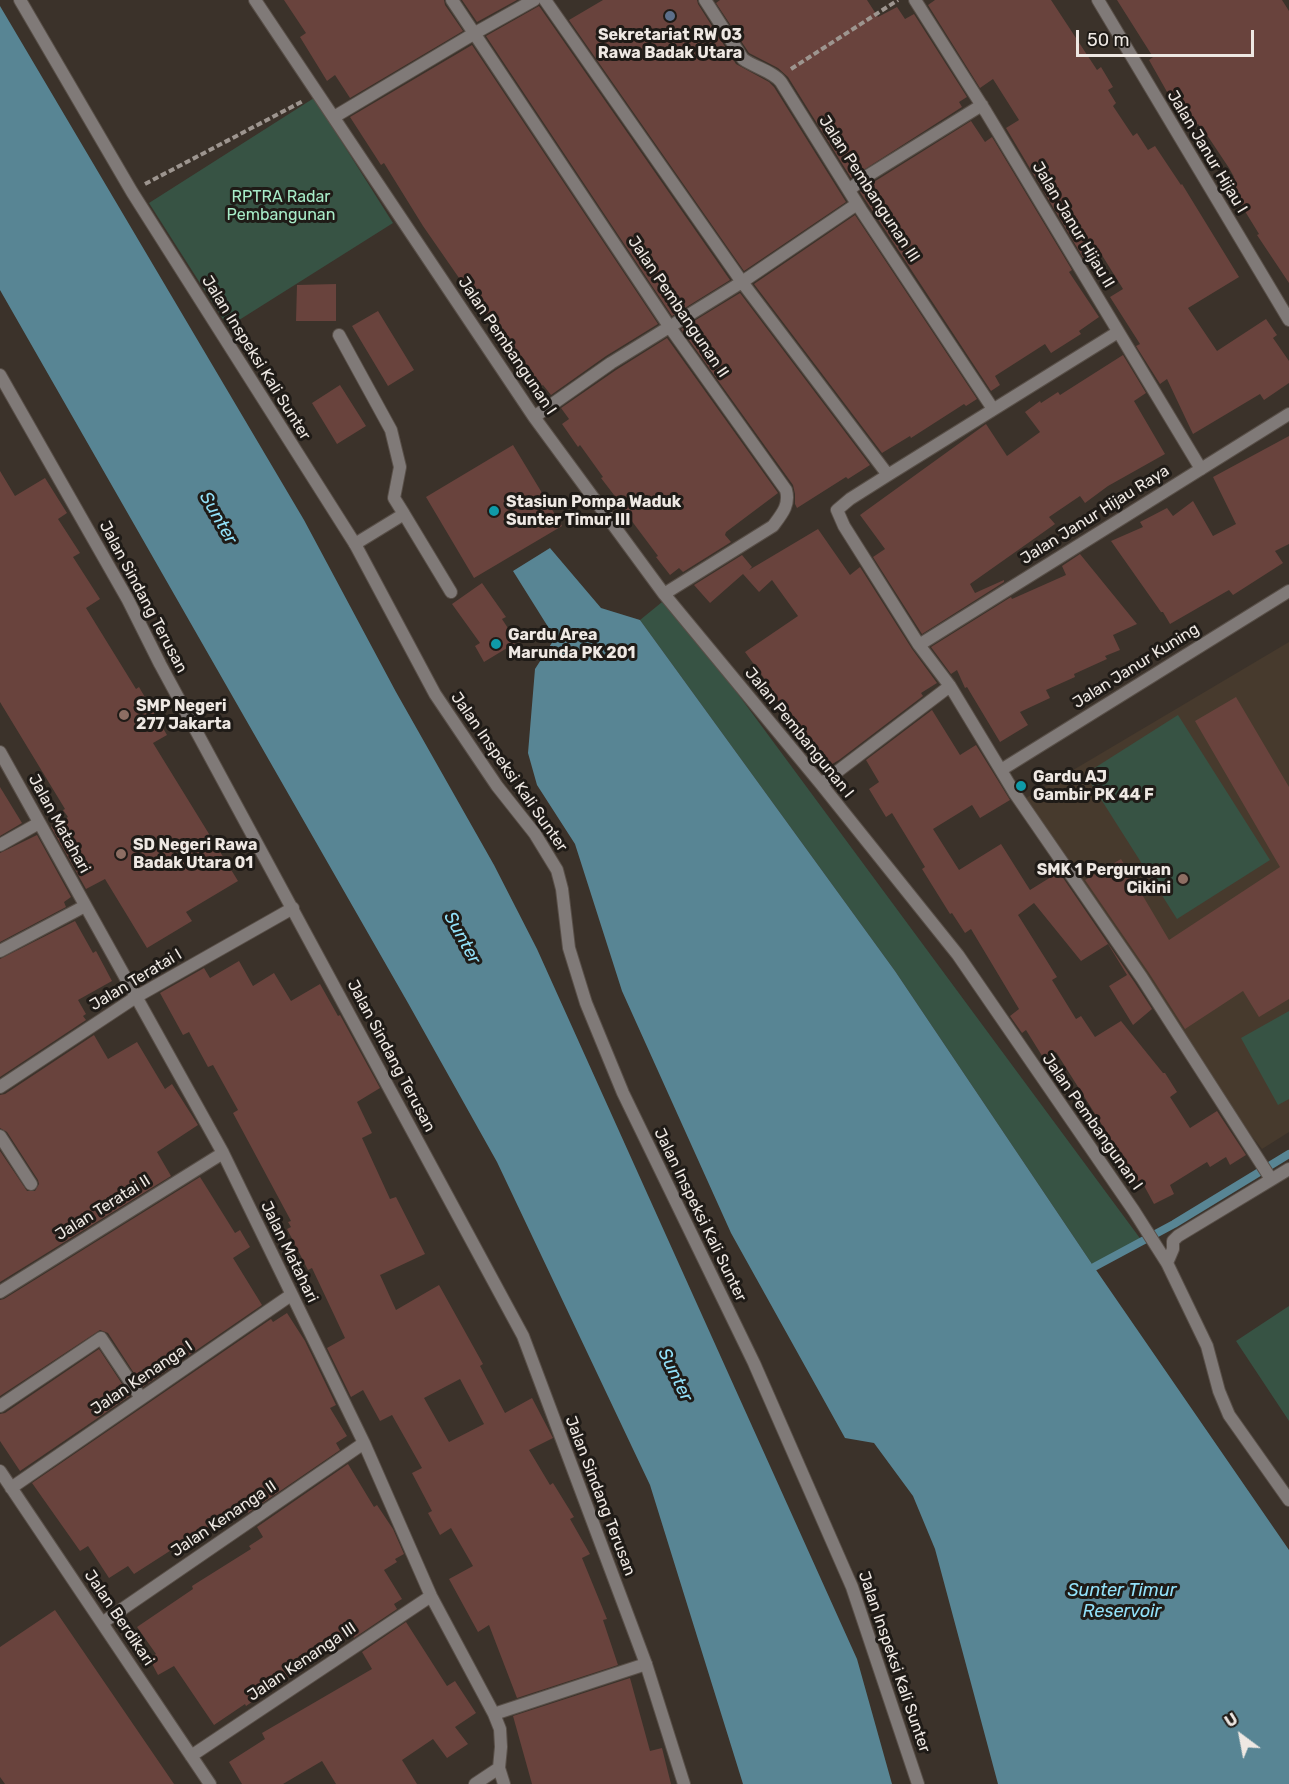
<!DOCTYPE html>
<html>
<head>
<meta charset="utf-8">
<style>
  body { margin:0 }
  #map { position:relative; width:1289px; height:1784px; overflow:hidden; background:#3b322a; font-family:Rubik,sans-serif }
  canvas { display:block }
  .north { position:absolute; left:1211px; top:1706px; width:60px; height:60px; -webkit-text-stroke:4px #1f1b17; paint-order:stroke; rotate:328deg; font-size:16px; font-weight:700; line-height:24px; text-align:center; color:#eee8e3 }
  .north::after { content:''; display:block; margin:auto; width:21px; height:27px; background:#eee8e3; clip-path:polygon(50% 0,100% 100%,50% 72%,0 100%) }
  .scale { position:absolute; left:1076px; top:30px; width:178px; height:27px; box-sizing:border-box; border:3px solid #eee8e3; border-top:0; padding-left:8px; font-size:18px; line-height:21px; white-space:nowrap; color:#eee8e3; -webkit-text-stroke:4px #1f1b17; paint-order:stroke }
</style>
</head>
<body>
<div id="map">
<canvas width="1289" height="1784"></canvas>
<div class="north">U</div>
<div class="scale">50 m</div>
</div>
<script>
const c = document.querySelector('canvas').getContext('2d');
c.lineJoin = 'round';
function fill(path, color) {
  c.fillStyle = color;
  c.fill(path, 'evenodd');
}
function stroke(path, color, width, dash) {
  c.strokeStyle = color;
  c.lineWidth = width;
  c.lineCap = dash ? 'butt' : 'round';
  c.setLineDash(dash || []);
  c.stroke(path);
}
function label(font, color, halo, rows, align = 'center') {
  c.font = font + ' Rubik,sans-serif';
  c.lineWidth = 6;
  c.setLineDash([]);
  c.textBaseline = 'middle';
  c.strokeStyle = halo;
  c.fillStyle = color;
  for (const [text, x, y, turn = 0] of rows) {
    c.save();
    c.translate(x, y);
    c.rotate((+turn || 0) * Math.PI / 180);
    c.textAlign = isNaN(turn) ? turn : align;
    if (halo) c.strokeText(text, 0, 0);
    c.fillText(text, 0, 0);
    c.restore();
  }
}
const built = new Path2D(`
  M1289 642V1132L1262 1149 1204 1076 1026 798Z`);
const green = new Path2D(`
  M314 98 393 223 228 327 149 203Z
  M667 598 1142 1241 1094 1267 895 971 640 620Z
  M1178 715 1270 860 1177 919 1085 774Z
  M1289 1011V1099L1278 1105 1241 1038Z
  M1289 1306V1421L1236 1341Z`);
const water = new Path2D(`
  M0 6 304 520 396 692 494 865 537 949 857 1659 892 1784H743L650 1485 497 1162 408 1003 0 290Z
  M550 548 601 608 640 620 895 971 1094 1267 1289 1550V1784H998L935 1549 913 1496 874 1443 845 1438 731 1233 622 991 575 844 537 785 528 753 535 669 555 638 513 571Z`);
const stream = new Path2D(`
  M1094 1267 1174 1224 1289 1154`);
const building = new Path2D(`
  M284 0H444L445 5 463 31 350 98 335 75 327 81 300 37 306 33Z
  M462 0H517L477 22Z
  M603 0H697L698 4 736 64 769 82 774 87 846 202 744 271 569 20Z
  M720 0H867L878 17 897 7 905 19 914 14 967 97 959 102 962 107 851 178 788 77 778 68 749 53 716 3Z
  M935 0H1051L1097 70 1101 67 1113 87 1108 90 1116 103 1113 106 1133 136 1137 133 1148 150 1155 146 1181 185 1182 184 1239 277 1188 308 1217 351 1266 319 1277 335 1273 338 1289 361V383L1264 400 1260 394 1193 434 1167 379 1160 384 1136 346 1140 344 1110 297 1123 289 1100 252 1085 261 1006 128 1019 120 993 79 980 88 928 5Z
  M1117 0H1282L1289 11V283L1257 235 1259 234 1227 182 1234 177 1229 168 1209 138 1198 124 1196 125 1181 102 1175 106 1149 60 1153 57Z
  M539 6 730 280 672 316 486 36Z
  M472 45 658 324 606 356 551 395 543 385 536 389 490 320 489 321 475 301 423 226 384 163 381 165 350 117Z
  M971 121 985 142 992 137 1072 270 1069 272 1099 317 1079 331 1081 334 1051 353 1045 344 995 376 1000 385 991 391 860 192 869 185Z
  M855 215 977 399 966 406 964 404 911 438 910 436 882 453 754 284Z
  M336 284V321H296L297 285Z
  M740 293 870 465 848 479 846 477 797 508 795 504V494L793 485 681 329Z
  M378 311 414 370 388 386 352 326Z
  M667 338 778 493 726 532 725 535 731 542 683 572 679 568 670 575 656 557 658 556 613 496 614 495 601 478 603 477 580 445 578 447 562 424 569 419 561 408 616 370Z
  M1123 355 1146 393 1134 401 1165 454 1108 486 1085 503 1080 496 1049 517 1055 524 970 584 975 593 1004 580V582L922 634 873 557 885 549 860 515 986 424 1007 456 1040 432 1025 412 1040 401 1041 403 1058 392 1060 395Z
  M340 385 366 426 337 444 312 403Z
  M1289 436V544L1275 551 1283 563 1233 595 1229 590 1170 624 1163 612H1161L1111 541 1143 527 1140 522 1167 508 1173 516 1193 501 1213 536 1236 524 1213 477Z
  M513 445 562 526 474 578 426 497Z
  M0 471 15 496 45 478 67 513 58 519 80 553 73 557 100 599 86 608 136 689 139 687 167 735 153 743 238 881 186 912 192 921 147 948 105 879 86 889 51 827 68 817 63 810 65 809 0 702Z
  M818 529 850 575 860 567 912 649 937 683 921 693 923 696 839 760 827 767 807 736 772 694 774 692 745 652 798 616 772 580 759 592 743 574 710 603 694 585 742 555 752 567 749 570Z
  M1080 554 1137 624 1113 635 1120 650 1105 656 1107 659 1074 674 1075 677 1046 690 1050 698 1020 712 1028 725 1000 742 967 687 965 688 957 670 951 674 931 647 1011 597 1012 599 1066 575 1062 566Z
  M482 583 506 617 502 619 517 642 484 662 475 646 480 643 452 604Z
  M1236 697 1289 787V999L1259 1017 1243 991 1185 1029 1149 973 1085 880 1121 859 1169 940 1280 867 1195 721Z
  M932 710 960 755 976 745 1010 800 980 818 972 805 933 829 959 870 1001 844 1030 890 1059 872 1135 983 1152 1009 1133 1025 1109 986 1127 975 1108 944 1081 961 1034 903 1018 915 1057 977 1052 980 1076 1019 1081 1016 1095 1037 1121 1021 1163 1073H1165L1177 1092 1170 1097 1190 1128 1217 1111 1246 1155 1230 1165 1226 1157 1210 1167 1207 1162 1170 1185 1174 1194 1154 1204 1141 1180 1138 1182 1128 1166 1125 1168 1112 1145 1114 1144 1056 1052 1044 1059 1026 1030 1022 1033 1010 1016 1019 1009 971 929 965 933 952 913 950 914 922 869 925 867 892 813 886 817 869 789 879 782 866 760Z
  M0 787 22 823 0 836Z
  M37 835 71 897 64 902 66 907 0 942V853Z
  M75 921 93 953 96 951 112 981 78 1000 86 1014 83 1016 86 1020 0 1077V959Z
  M239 961 253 986 274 973 291 1001 320 984 338 1016 340 1015 380 1088 357 1102 372 1133 362 1138 390 1199 396 1197 425 1254 380 1275 396 1310 439 1285 483 1364 480 1366 505 1413 532 1398 553 1438 529 1450 550 1485 553 1483 574 1517 570 1519 590 1554 582 1558 607 1619 603 1620 618 1665 517 1698 489 1625 478 1632 449 1579 473 1566 451 1528 440 1535 428 1513 432 1511 412 1473 422 1468 392 1415 380 1421 363 1390 351 1397 327 1348 345 1338 312 1268 308 1270 287 1229 291 1227 288 1222 291 1221 233 1113 238 1110 213 1065 208 1067 189 1032 183 1035 160 993 204 968 210 978ZM460 1379 484 1424 449 1442 424 1398Z
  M94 1035 108 1059 137 1042 165 1089 172 1084 198 1125 157 1152 171 1176 0 1282V1151L27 1191H35L39 1184 38 1180 7 1132 0 1128V1095L5 1094Z
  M200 1177 235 1233 240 1230 250 1247 233 1258 262 1305 143 1387 108 1333 100 1330 0 1396V1300L4 1299Z
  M287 1313 305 1341 336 1405 330 1408 347 1436 336 1443 340 1450 248 1513 244 1507 204 1530V1529L134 1574 128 1566 109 1578 88 1546 80 1551 32 1483 271 1319 273 1322Z
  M99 1349 130 1396 20 1471 0 1441V1414L5 1413Z
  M348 1464 374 1507 377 1505 393 1529 404 1554 395 1559 397 1562 384 1570 402 1599 394 1604 397 1609 354 1638 352 1634 246 1706 245 1704 214 1725 174 1666 158 1675 149 1658 156 1654 137 1627 193 1589 192 1586 251 1549 249 1546 263 1537 257 1527Z
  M55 1610 174 1784H5L0 1777V1647Z
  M406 1622 447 1686 455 1681 476 1713 455 1727 468 1744 447 1758 433 1739 402 1760 417 1784H336L322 1761 283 1784H242L229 1762 265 1739 262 1733 372 1669 362 1652Z
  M630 1678 650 1751 662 1748 671 1784H532L513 1716Z`);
const path = new Path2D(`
  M791 69 898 0
  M145 184 303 101`);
const service = new Path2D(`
  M339 335 391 430 400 467 394 498 404 514 355 544
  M404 514 451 592`);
const minor = new Path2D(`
  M255 0 534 417 664 594 821 784 958 955 1134 1211 1167 1263 1207 1346 1219 1391 1229 1415 1289 1500
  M452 0 669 326 786 490C790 505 782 514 773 526L664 594
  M545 0 742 282 888 475
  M705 0 743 59C754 67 774 72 781 82L861 210 993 409
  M915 0 986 112 1201 469
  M1098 0 1289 320
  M334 117 475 33 534 0
  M849 190 864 178 982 105
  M1118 332 888 475 850 499 837 510 844 526 919 645 950 686 1014 792 1142 978 1271 1179
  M534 417 611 363 742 282 857 204
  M919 645 1289 414
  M0 752 223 1153 364 1443 431 1596 494 1714 500 1729 501 1747 499 1768 504 1784
  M1001 770 1289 591
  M821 784 950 686
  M0 845 39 823
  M0 951 85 906
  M0 1087 136 997 293 908
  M0 1136 31 1184
  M1167 1263 1173 1249V1241L1178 1236 1289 1169
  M0 1292 223 1153
  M0 1406 101 1338 141 1398
  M0 1471 210 1784
  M11 1488 291 1295
  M102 1623 364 1443
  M494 1714 646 1664
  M191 1756 431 1596
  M475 1784 499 1768`);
const tertiary = new Path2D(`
  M20 0 132 192 355 544 435 694 497 786 535 834 557 870 562 889 569 948 586 1003 623 1093 754 1363 852 1587 918 1784
  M0 375 128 600 160 664 523 1336 646 1664 684 1784`);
const markers = [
  [670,16,6,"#5c6f8a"],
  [494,511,6,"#0f9aa8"],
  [496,644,6,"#0f9aa8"],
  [124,715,6,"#8d6e63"],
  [1021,786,6,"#0f9aa8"],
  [121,854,6,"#8d6e63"],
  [1183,879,6,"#8d6e63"]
];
const poiNames = [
  ["Sekretariat RW 03",670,35,"center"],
  ["Rawa Badak Utara",670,53,"center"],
  ["Stasiun Pompa Waduk",506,502],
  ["Sunter Timur III",506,520],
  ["Gardu Area",508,635],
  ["Marunda PK 201",508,653],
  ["SMP Negeri",136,706],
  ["277 Jakarta",136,724],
  ["Gardu AJ",1033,777],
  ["Gambir PK 44 F",1033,795],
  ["SD Negeri Rawa",133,845],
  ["Badak Utara 01",133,863],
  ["SMK 1 Perguruan",1171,870,"right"],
  ["Cikini",1171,888,"right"]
];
const streetNames = [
  ["Jalan Janur Hijau I",1207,152,59],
  ["Jalan Pembangunan III",869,189,57],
  ["Jalan Janur Hijau II",1073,225,59],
  ["Jalan Pembangunan II",678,307,56],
  ["Jalan Pembangunan I",507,346,56],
  ["Jalan Inspeksi Kali Sunter",256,358,58],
  ["Jalan Janur Hijau Raya",1095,515,-32],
  ["Jalan Sindang Terusan",143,597,62],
  ["Jalan Janur Kuning",1136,666,-32],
  ["Jalan Pembangunan I",799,733,51],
  ["Jalan Inspeksi Kali Sunter",509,772,55],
  ["Jalan Matahari",59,824,61],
  ["Jalan Teratai I",136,980,-31],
  ["Jalan Sindang Terusan",391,1056,62],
  ["Jalan Pembangunan I",1092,1122,55],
  ["Jalan Teratai II",103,1208,-32],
  ["Jalan Inspeksi Kali Sunter",700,1215,64],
  ["Jalan Matahari",289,1252,64],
  ["Jalan Kenanga I",142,1378,-34],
  ["Jalan Sindang Terusan",600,1496,69],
  ["Jalan Kenanga II",224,1519,-34],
  ["Jalan Berdikari",119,1618,56],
  ["Jalan Kenanga III",302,1662,-34],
  ["Jalan Inspeksi Kali Sunter",894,1662,71]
];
const parkNames = [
  ["RPTRA Radar",281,197],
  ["Pembangunan",281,215]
];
const waterNames = [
  ["Sunter",218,518,60],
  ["Sunter",462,938,61],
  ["Sunter",675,1375,64],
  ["Sunter Timur",1122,1591],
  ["Reservoir",1122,1612]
];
fill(built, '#473a2d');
fill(green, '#375344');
fill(water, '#588594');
stroke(stream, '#588594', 8);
fill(building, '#69433d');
stroke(service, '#584f48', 14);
stroke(minor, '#584f48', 14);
stroke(tertiary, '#584f48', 14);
stroke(path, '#9d958f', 4, [6, 3]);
stroke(service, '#807a78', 12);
stroke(minor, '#807a78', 12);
stroke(tertiary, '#807a78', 12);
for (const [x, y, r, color] of markers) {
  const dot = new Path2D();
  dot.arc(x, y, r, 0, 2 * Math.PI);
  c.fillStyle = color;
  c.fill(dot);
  stroke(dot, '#1f1b17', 2);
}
label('bold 16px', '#eee8e3', '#1f1b17', poiNames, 'left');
label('16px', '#eee8e3', '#1f1b17', streetNames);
label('16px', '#a8ecc8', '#1f1b17', parkNames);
label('italic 18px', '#93e2fa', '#1f1b17', waterNames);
</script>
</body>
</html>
